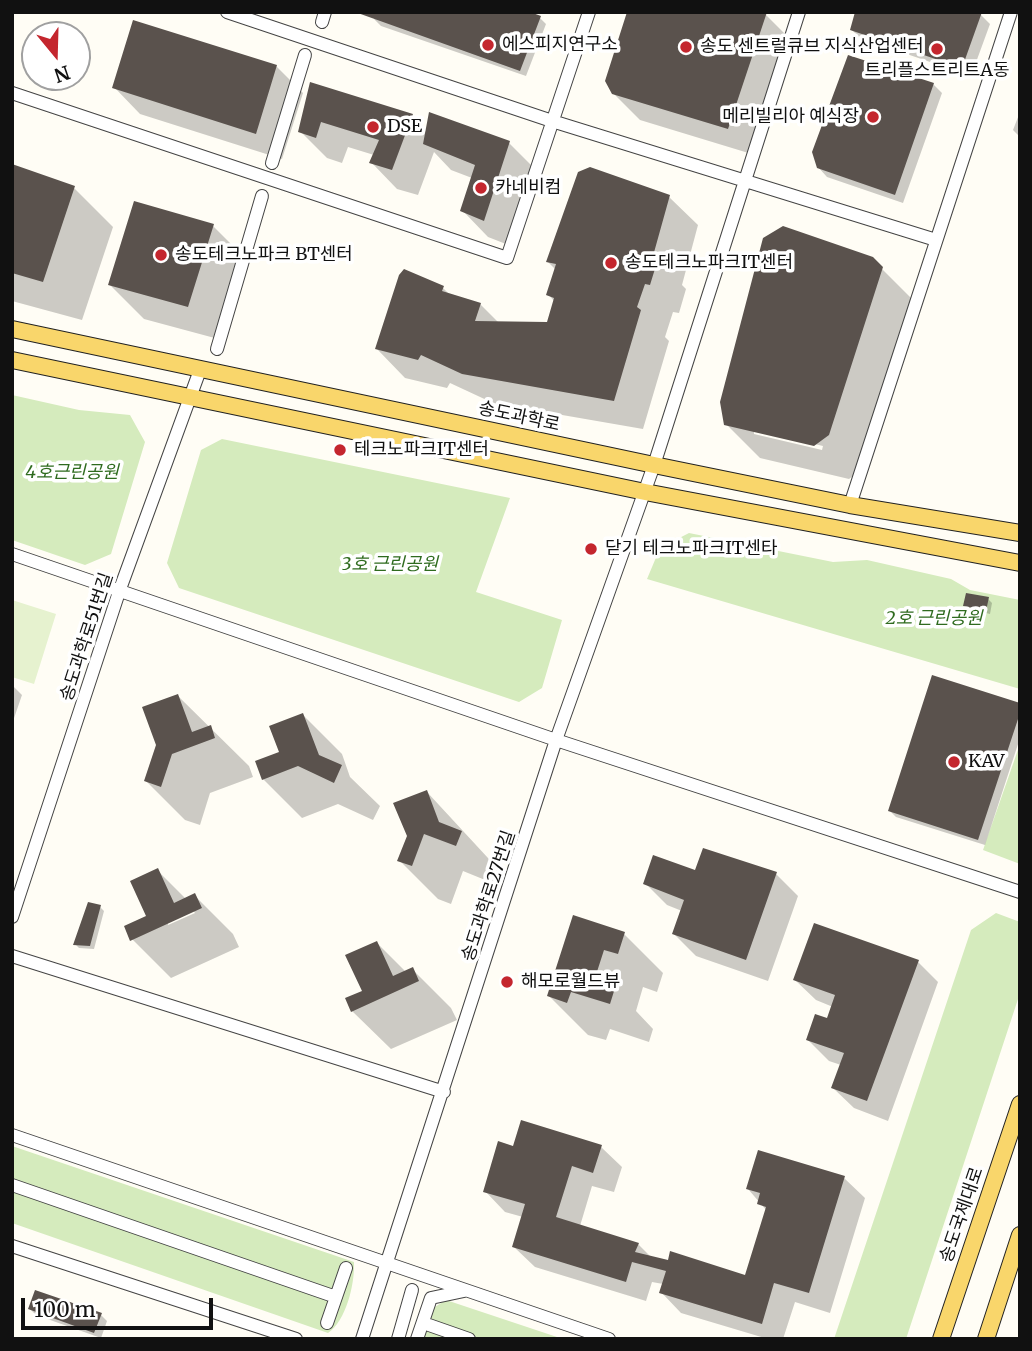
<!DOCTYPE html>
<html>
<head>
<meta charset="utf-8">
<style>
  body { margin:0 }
  #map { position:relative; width:1032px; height:1351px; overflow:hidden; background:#fffdf5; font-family:Merriweather,serif }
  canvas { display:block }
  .frame { position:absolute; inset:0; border:14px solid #111; pointer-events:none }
  .north { position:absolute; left:21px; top:21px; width:70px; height:70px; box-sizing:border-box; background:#fff; border:2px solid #a0a0a0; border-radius:50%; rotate:161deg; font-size:19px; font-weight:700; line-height:28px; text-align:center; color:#111 }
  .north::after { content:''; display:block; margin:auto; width:24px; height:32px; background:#c4262e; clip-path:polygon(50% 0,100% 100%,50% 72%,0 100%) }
  .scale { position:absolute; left:21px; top:1298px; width:192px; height:32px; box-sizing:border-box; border:4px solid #111; border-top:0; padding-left:9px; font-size:21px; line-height:24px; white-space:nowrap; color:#111; -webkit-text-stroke:5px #fff; paint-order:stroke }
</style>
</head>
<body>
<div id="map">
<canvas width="1032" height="1351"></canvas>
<div class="frame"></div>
<div class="north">N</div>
<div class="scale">100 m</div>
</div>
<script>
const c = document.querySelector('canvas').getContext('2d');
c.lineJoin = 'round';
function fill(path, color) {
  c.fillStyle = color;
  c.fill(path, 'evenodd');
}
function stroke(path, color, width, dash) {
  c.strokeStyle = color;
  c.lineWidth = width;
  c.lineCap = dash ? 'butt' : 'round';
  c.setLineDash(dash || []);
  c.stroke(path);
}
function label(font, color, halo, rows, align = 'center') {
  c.font = font + ' Merriweather,"Noto Sans KR",serif';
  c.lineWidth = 7;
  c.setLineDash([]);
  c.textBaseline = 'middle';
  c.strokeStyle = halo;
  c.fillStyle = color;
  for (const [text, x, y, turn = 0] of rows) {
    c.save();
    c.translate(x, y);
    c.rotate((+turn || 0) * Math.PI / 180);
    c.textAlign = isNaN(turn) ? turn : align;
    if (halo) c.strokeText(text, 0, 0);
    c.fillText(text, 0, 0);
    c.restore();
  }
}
const green = new Path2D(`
  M12 395 79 410 130 415 145 442 111 554 85 565 12 540Z
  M222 439 510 498 476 592 562 620 542 688 519 702 179 588 167 563 201 450Z
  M689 533 833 562 867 560 951 579 970 590 1020 600V689L647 579 660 548Z
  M1020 744V864L983 850Z
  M996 913 1020 922V993L906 1339H834L971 930Z
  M12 1146 354 1262C355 1284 346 1321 328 1333L12 1223Z
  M446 1300 563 1339H420L430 1310Z`);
const pitch = new Path2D(`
  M12 600 56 614 34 684 12 677Z`);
const shadow = new Path2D(`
  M377 12 540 18 546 24 526 76 381 26 374 19Z
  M766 15 792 41 755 155 640 120 613 93Z
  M981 15 990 24 971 76 860 38 852 30Z
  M276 66 303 93 282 159 140 114 114 87Z
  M311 84 412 115 427 130 509 143 535 169 511 246 488 237 462 210 472 178 451 170 434 152 418 195 397 189 371 162 374 155 348 147 342 163 327 158 300 131Z
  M933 84 942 93 903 203 827 177 818 167Z
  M1020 112V137L1013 130Z
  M12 166 74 188 113 227 82 320 12 301Z
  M669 197 698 225 682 285 686 289 679 313 673 312 665 337 669 341 643 429 493 403 450 383 447 388 405 378 377 349 443 288 451 296 480 304 499 323 548 324 554 301 548 294 556 270 548 262Z
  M213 226 247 260 222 340 144 319 110 285Z
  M872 259 916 303 862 469 849 479 760 458 726 424ZM754 430 823 446 822 450 754 434Z
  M988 599 992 603 990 614 969 609 965 605Z
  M12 685 22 695 12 724Z
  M178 696 249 766 253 777 210 793 200 825 185 820 146 781Z
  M1020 705V738L985 845 896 817 890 811Z
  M303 715 342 754 350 777 380 806 373 820 338 804 302 818 263 779Z
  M427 792 500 871 495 884 463 871 451 904 438 899 399 860Z
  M158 871 186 899 194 895 233 934 239 947 171 978 132 939 148 917ZM193 910 195 913 168 925V921Z
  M696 872 776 874 798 896 768 981 696 956 674 934 682 911 667 905 645 883Z
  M100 907 104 911 94 949 79 948 75 944Z
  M574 917 624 934 663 973 657 992 643 987 636 1011 653 1029 649 1042 610 1029 606 1040 588 1035 549 996Z
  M377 943 406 972 412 969 451 1008 457 1020 391 1049 352 1011 364 991Z
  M918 962 938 982 888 1121 854 1108 833 1088 841 1065 829 1061 808 1040 828 1021 833 1007 816 1000 795 980Z
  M601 1147 622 1167 614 1192 592 1186 580 1226 638 1244 652 1258 747 1277 767 1211 748 1189 844 1178 865 1198 830 1313 795 1302 783 1339H768L681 1313 661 1292 663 1284 652 1282 646 1301 535 1267 514 1247 523 1217 505 1212 485 1191 514 1148Z
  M30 1309 101 1315 107 1321 101 1338 36 1315Z`);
const building = new Path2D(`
  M355 12H530L541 16 520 71Z
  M627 12H767L728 129 612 94 605 81Z
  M855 12H982L962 68 850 30Z
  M133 20 277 65 256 134 112 88Z
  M848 55 934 83 895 195 817 168 812 152Z
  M310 82 413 114 392 170 369 163 379 140 321 122 316 138 298 132Z
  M429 112 510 141 484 221 460 211 475 165 423 144Z
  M12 164 75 186 43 282 12 273Z
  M590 167 670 195 653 256 658 259 650 285 645 284 637 307 641 310 614 401 462 374 421 355 418 360 375 349 399 275 404 269 444 286 442 291 481 303 475 321 547 322 554 298 546 295 556 264 546 262 578 172Z
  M134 201 214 224 188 307 108 285Z
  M783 226 873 257 883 267 829 435 814 446 724 425 720 402 763 238Z
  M966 593 989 597 986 611 963 606Z
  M932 675 1020 703V713L978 840 888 811Z
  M178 694 192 732 211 725 215 738 172 754 161 787 144 781 156 745 142 707Z
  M303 713 319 755 342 765 334 783 298 766 262 780 255 761 279 752 269 726Z
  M427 790 439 822 462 831 456 846 424 834 412 866 397 861 407 836 393 803Z
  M703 848 777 872 746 960 672 934 684 900 643 884 653 855 695 870Z
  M158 868 174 903 195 893 202 908 130 941 124 926 146 916 130 881Z
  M88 902 101 905 90 946 73 945Z
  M573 915 625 932 618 954 604 950 594 981 615 988 610 1004 571 992 567 1003 547 996Z
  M814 923 919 960 867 1101 831 1088 844 1053 806 1040 815 1014 827 1018 835 995 793 980Z
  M377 941 393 976 413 967 419 981 351 1012 345 998 362 991 345 955Z
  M521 1120 602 1145 593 1173 572 1166 556 1217 639 1243 635 1252 668 1260 670 1251 745 1275 766 1207 757 1204 760 1193 746 1189 758 1150 845 1176 809 1293 774 1283 762 1324 659 1293 666 1271 632 1262 626 1282 512 1247 525 1204 483 1192 498 1141 513 1146Z
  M35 1290 102 1313 94 1333 28 1309Z`);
const minor = new Path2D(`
  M227 12 552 121 936 240
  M322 22 325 12
  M12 93 507 258 589 12
  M272 163 305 55
  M217 349 262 196
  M850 505 1011 12
  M12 554 556 740 1020 892
  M12 917 120 589 200 370
  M12 956 444 1092
  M12 1135 609 1339
  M12 1185 336 1297 327 1323
  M12 1246 296 1339
  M336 1297 346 1268
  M429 1325 469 1339
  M362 1339 556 740 654 465 799 12
  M398 1339 412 1290
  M417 1339 431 1298 464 1291`);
const major = new Path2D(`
  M12 329 654 465 850 505 1020 533
  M12 360 645 492 1020 563
  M941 1339 1020 1104
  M986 1339 1020 1235`);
const markers = [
  [488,45,7,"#c4262e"],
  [686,47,7,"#c4262e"],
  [937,49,7,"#c4262e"],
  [873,117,7,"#c4262e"],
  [373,127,7,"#c4262e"],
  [481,188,7,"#c4262e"],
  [161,255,7,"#c4262e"],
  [611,263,7,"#c4262e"],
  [340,450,7,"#c4262e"],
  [591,549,7,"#c4262e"],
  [954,762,7,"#c4262e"],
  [507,982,7,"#c4262e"]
];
const poiNames = [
  ["에스피지연구소",502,45],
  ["송도 센트럴큐브 지식산업센터",700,47],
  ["트리플스트리트A동",937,71,"center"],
  ["메리빌리아 예식장",859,117,"right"],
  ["DSE",387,127],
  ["카네비컴",495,188],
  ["송도테크노파크 BT센터",175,255],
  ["송도테크노파크IT센터",625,263],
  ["테크노파크IT센터",354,450],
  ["닫기 테크노파크IT센타",605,549],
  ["KAV",968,762],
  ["해모로월드뷰",521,982]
];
const streetNames = [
  ["송도과학로",519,417,12],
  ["송도과학로51번길",87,637,-72],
  ["송도과학로27번길",489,896,-72],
  ["송도국제대로",962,1215,-71]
];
const parkNames = [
  ["4호근린공원",72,473],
  ["3호 근린공원",390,565],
  ["2호 근린공원",934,619]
];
fill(green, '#d5ebbd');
fill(pitch, '#e6f2cf');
fill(shadow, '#0003');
fill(building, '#5a524d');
stroke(minor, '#444', 14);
stroke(major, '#222', 18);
stroke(minor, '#fff', 12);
stroke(major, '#f9d66b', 16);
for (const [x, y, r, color] of markers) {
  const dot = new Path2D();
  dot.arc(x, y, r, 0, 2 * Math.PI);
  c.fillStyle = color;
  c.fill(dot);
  stroke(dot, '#fff', 2.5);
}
label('18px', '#111', '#fff', poiNames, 'left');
label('18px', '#111', '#fff', streetNames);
label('italic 18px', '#2f6b1f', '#fff', parkNames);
</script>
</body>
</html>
